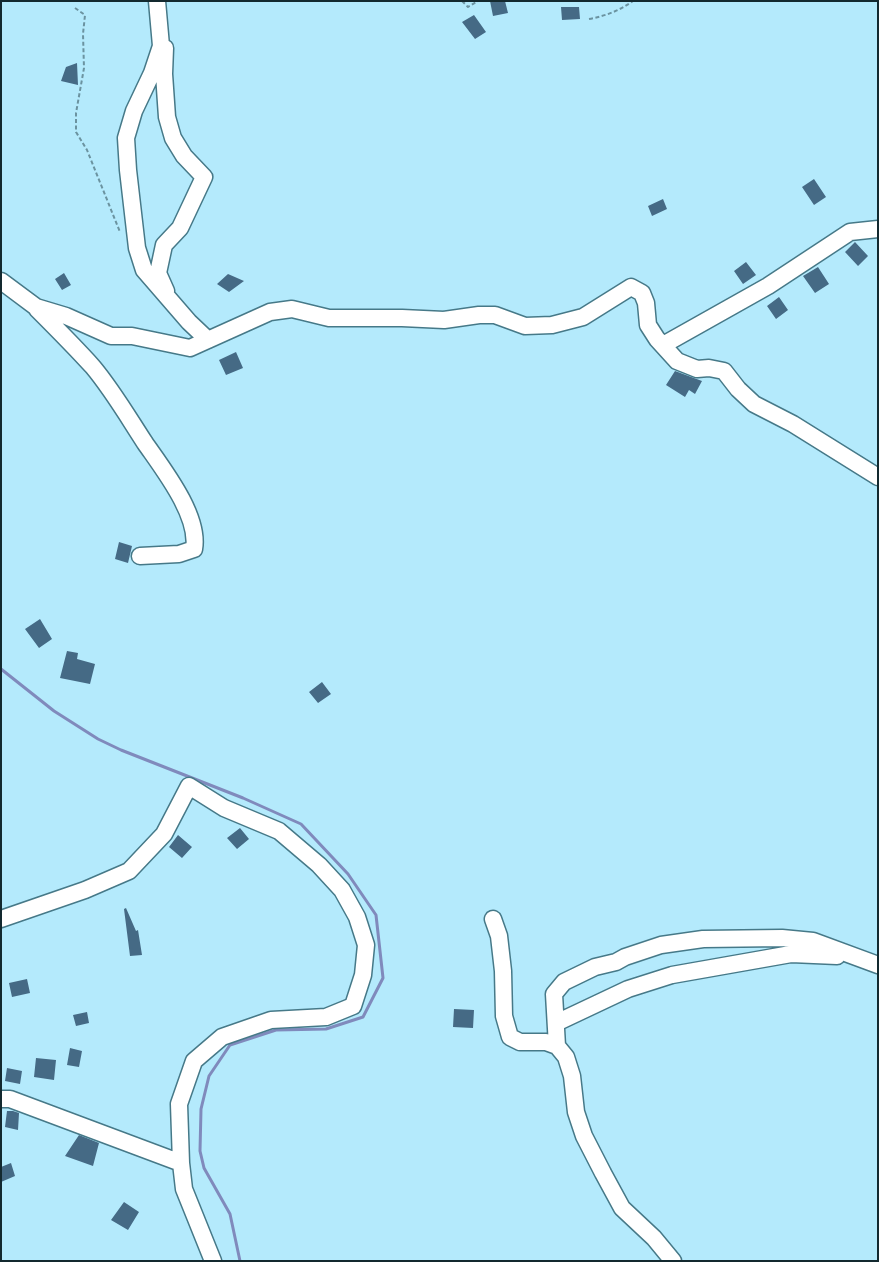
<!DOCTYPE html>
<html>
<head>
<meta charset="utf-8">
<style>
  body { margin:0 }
  #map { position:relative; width:879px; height:1262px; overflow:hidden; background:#b4eafc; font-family:Helvetica,sans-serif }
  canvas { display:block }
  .frame { position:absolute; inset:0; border:2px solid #13292f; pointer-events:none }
</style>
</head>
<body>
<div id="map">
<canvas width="879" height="1262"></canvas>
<div class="frame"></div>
</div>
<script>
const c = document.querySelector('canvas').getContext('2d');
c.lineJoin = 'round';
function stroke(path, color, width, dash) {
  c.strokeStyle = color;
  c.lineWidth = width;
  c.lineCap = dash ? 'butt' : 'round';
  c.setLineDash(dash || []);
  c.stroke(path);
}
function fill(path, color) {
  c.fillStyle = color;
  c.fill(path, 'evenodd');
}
const stream = new Path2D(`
  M1 669 54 711 98 739 121 750 243 798 301 824 348 874 376 915 383 978 363 1017 326 1029 276 1030 230 1045 209 1076 201 1109 200 1151 204 1168 230 1214 240 1261`);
const building = new Path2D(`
  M490 1H505L508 13 493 16Z
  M561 7H579L580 19 562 20Z
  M474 15 486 32 475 39 462 22Z
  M77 63 78 85 61 81 66 67Z
  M814 179 826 197 814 205 802 187Z
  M663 199 667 209 652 216 648 206Z
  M855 242 868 256 858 266 845 252Z
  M746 262 756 275 743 284 734 271Z
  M818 267 829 284 815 293 803 276Z
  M64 273 71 285 62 290 55 279Z
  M228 274 244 281 229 292 217 284Z
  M779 297 788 310 776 319 767 306Z
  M236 352 243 368 226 375 219 360Z
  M675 371 702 381 695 394 689 390 685 397 666 385Z
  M119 542 132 546 128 563 115 559Z
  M40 619 52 639 39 648 25 629Z
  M67 651 78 653 77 659 95 664 90 684 60 678Z
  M322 682 331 694 318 703 309 692Z
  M240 828 249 839 237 849 227 838Z
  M178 835 192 847 182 858 169 847Z
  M126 908 136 931 138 930 142 955 130 956 124 909Z
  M27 979 30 993 12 997 9 983Z
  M454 1009 474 1010 473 1028 453 1027Z
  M87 1012 89 1023 76 1026 73 1015Z
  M70 1048 82 1051 79 1067 67 1065Z
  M36 1058 56 1060 54 1080 34 1077Z
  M7 1068 22 1071 20 1084 5 1081Z
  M7 1111H13L19 1113 18 1130 5 1127Z
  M79 1135 99 1143 93 1166 65 1156Z
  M11 1163 15 1176 1 1182V1167Z
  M124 1202 139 1212 128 1230 111 1220Z`);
const path = new Path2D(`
  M462 1 468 7 478 1
  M75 8 85 15 83 34 84 68 76 113V132L87 150 120 232
  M589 19C605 16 619 11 633 1`);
const minor = new Path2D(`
  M157 1 161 46 152 73 134 111 126 138 128 170 137 248 144 270 189 322 208 340
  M165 48 164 74 167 117 173 138 184 156 204 177 180 228 164 245 158 273 166 291
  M1 281 36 307 66 316 111 336H132L190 348 270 312 292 309 329 318H402L444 320 479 315H495L525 326 552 325 583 317 631 287 642 293 646 303 648 325 657 339 677 361 697 369 709 368 724 371 738 389 754 404 793 424 878 477
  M37 309C56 328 75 347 93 367 113 391 128 417 145 443 163 469 200 516 194 549L179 554 140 556
  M663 345 768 286 850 232 878 229
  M1 919 85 890 129 871 164 834 189 786 224 808 279 831 319 865 342 890 357 917 366 945 363 975 353 1006 326 1017 271 1020 222 1037 194 1061 179 1104 181 1163 10 1099H1
  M493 919 499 936 503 971 504 1016 510 1037 520 1042H546L557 1046 566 1057 572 1076 576 1112 584 1136 603 1173 622 1208 654 1238 673 1261
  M556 1023 628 989 672 975 791 954 837 956
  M557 1046 554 994 564 982 595 967 616 962 625 957 661 945 703 939 782 938 813 941 878 965
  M181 1163 184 1189 213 1261`);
stroke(stream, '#808abc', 3);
fill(building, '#456a85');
stroke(minor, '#467988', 19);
stroke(path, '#6b93a0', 2, [4, 2.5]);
stroke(minor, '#fff', 16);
</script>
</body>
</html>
